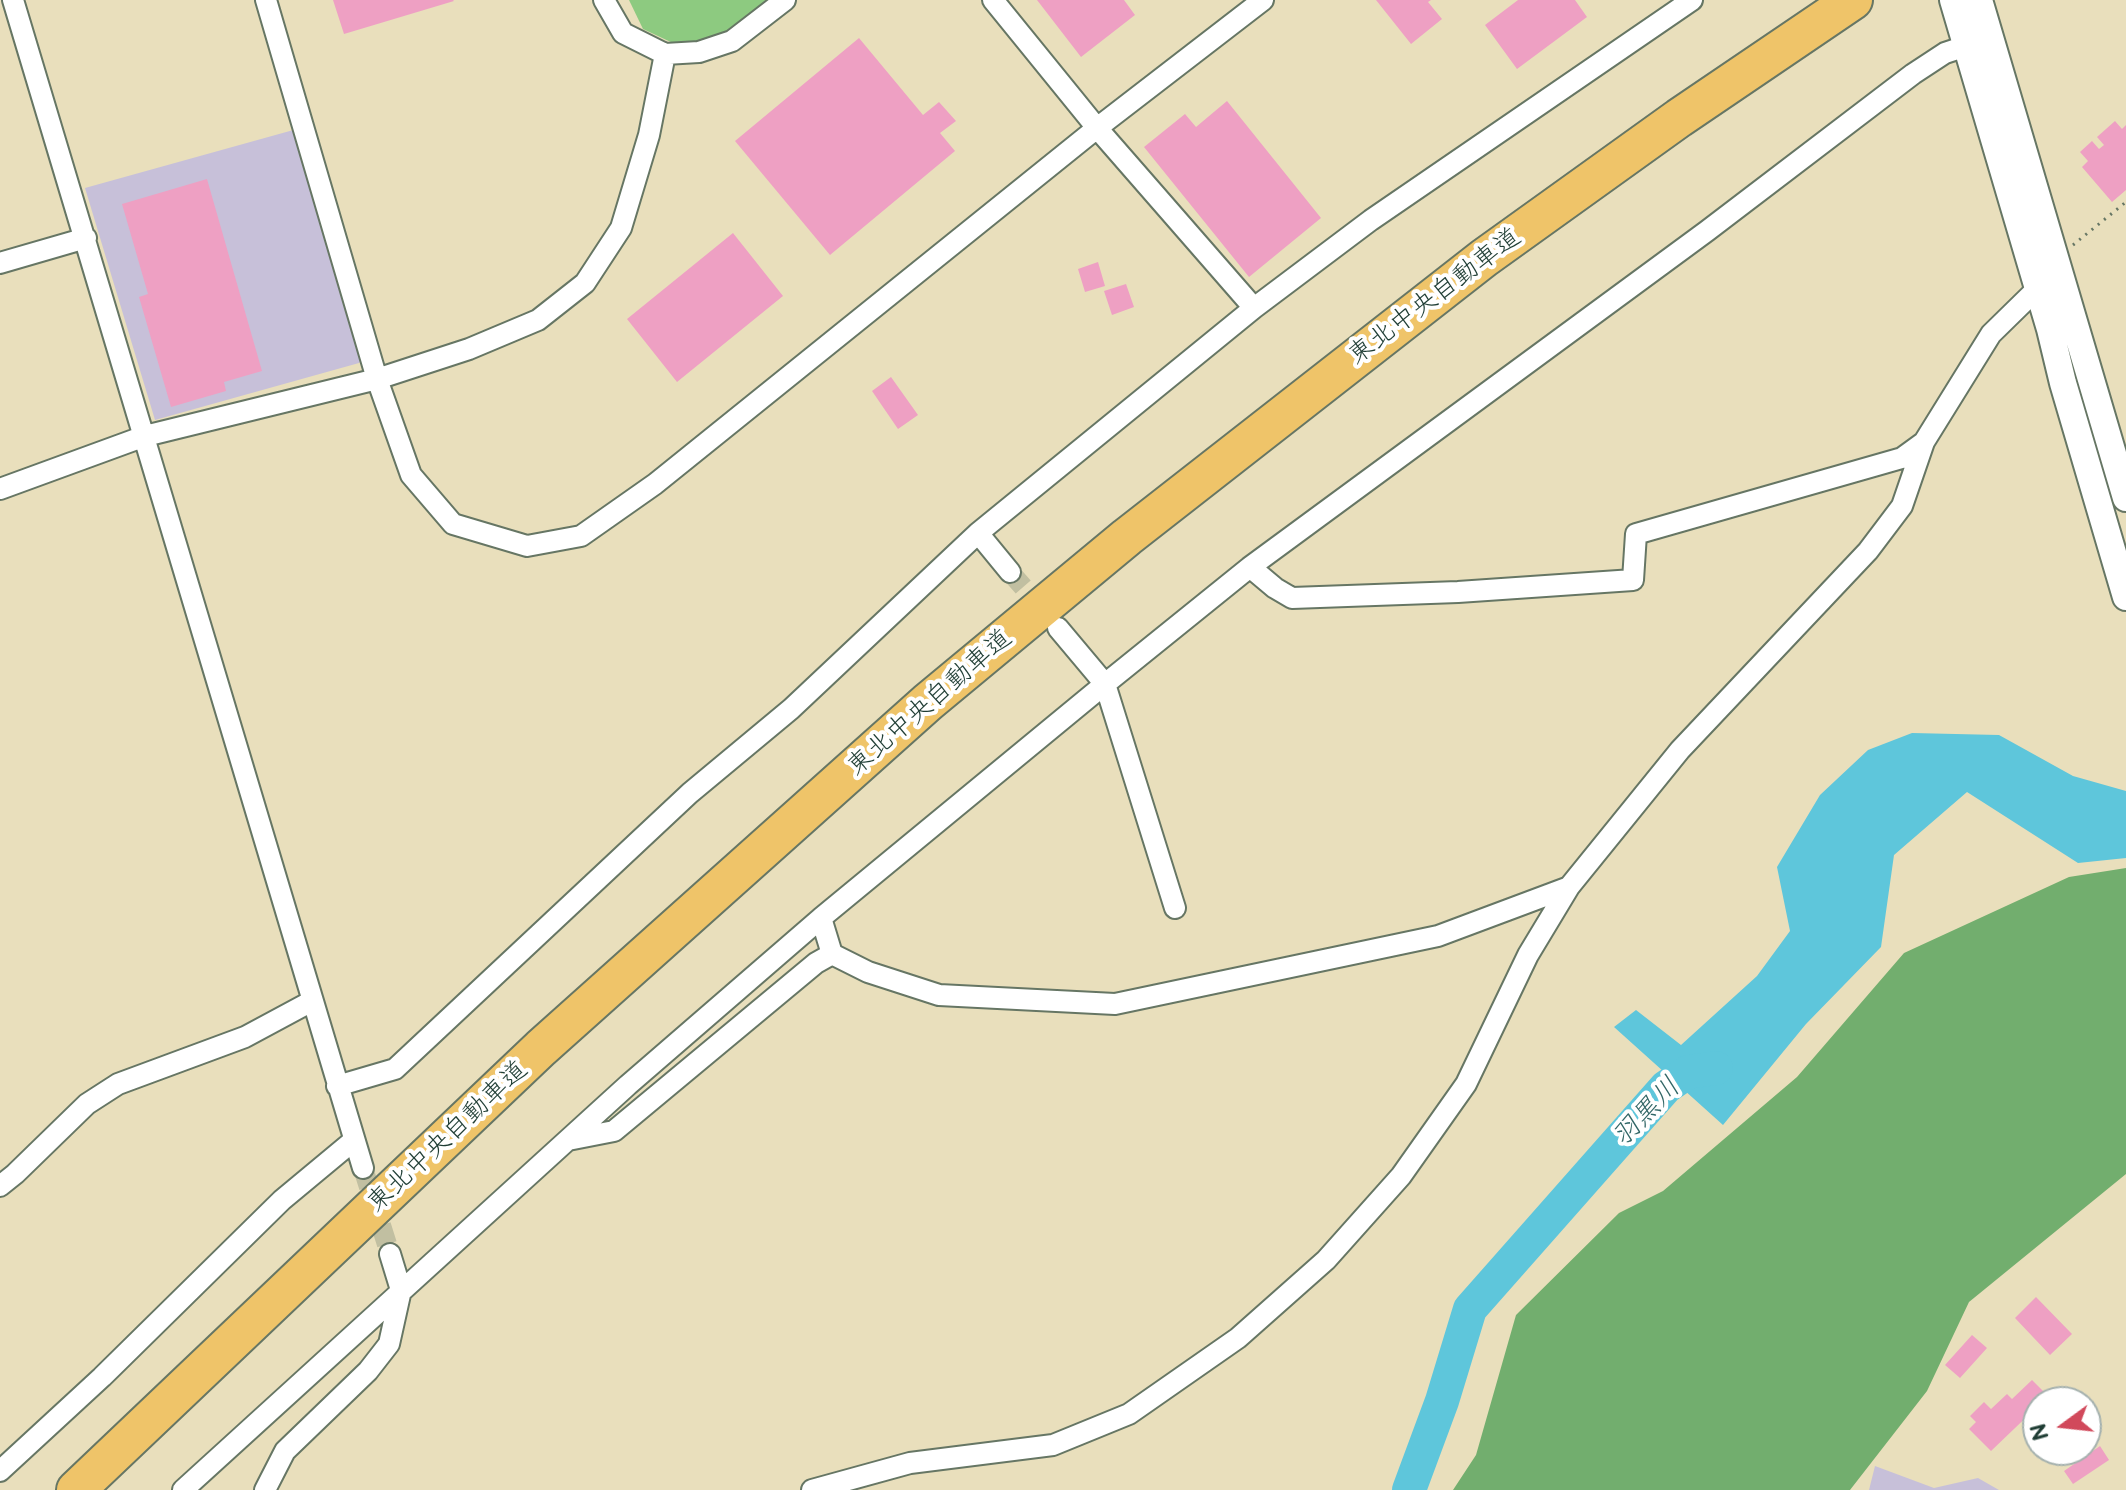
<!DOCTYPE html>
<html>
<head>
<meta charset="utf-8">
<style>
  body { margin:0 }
  #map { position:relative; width:2126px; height:1490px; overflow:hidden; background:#e9dfbc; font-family:"Balsamiq Sans",sans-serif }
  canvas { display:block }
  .north { position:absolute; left:2022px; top:1386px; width:80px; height:80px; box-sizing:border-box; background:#fff; border:2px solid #a5b1ae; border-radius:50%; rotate:255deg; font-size:22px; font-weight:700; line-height:32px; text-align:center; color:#1f3d34 }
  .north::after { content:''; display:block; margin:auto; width:28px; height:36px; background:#d1495b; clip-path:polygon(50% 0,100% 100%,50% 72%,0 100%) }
</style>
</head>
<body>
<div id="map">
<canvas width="2126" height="1490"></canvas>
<div class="north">N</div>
</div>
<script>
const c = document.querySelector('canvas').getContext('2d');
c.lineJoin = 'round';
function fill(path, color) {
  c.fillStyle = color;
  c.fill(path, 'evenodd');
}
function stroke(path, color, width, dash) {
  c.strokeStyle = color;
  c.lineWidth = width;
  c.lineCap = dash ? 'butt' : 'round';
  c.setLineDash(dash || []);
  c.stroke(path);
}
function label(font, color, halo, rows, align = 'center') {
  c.font = font + ' "Balsamiq Sans","Klee One",sans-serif';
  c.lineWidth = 8;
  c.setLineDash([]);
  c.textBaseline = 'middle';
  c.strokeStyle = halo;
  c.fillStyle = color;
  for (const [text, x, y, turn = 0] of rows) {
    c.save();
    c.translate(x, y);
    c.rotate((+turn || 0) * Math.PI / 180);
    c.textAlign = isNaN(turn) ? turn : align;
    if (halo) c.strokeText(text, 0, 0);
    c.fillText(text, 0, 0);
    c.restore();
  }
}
const industrial = new Path2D(`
  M297 129 365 355 359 363 155 420 85 188Z
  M1875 1466 1934 1488 1978 1478 1999 1490H1869Z`);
const green = new Path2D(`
  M629 0H769L730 32 703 42 675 44 643 29Z`);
const forest = new Path2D(`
  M2126 868V1174L1969 1302 1927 1391 1850 1490H1453L1476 1455 1516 1315 1619 1213 1663 1191 1797 1077 1904 953 2069 877Z`);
const water = new Path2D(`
  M1912 733 1999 735 2073 776 2126 791V858L2078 863 1967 792 1894 855 1881 947 1806 1024 1723 1125 1614 1027 1636 1010 1681 1045 1757 976 1790 931 1777 867 1820 795 1868 750Z`);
const river = new Path2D(`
  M1409 1490 1442 1401 1470 1309 1666 1087 1688 1072 1716 1068`);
const building = new Path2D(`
  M333 0H453L454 1 344 34Z
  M1037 0H1124L1135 15 1081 57Z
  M1376 0H1431L1428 2 1442 19 1411 44Z
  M1518 0H1575L1587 17 1517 69 1485 25Z
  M859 38 923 115 939 102 956 121 940 133 955 151 830 255 735 141Z
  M1227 101 1321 218 1249 277 1144 147 1185 114 1196 127Z
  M2115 121 2122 129 2126 125V190L2112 202 2082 167 2088 161 2080 152 2092 141 2099 149 2104 145 2097 137Z
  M207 179 262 371 224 382 226 391 171 407 139 297 148 294 122 204Z
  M733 233 783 296 677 382 627 319Z
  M1098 262 1105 286 1085 292 1078 269Z
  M1126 284 1134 307 1112 315 1104 291Z
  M891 377 918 415 898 429 872 391Z
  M2036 1297 2072 1334 2050 1355 2015 1318Z
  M1972 1335 1987 1348 1960 1378 1945 1365Z
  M2032 1380 2048 1396 2038 1402V1406L1991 1451 1969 1429 1976 1422 1970 1416 1984 1402 1991 1409 2007 1394 2012 1399Z
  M2100 1446 2109 1460 2073 1484 2064 1471Z`);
const minorTunnel = new Path2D(`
  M1010 572 1047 614
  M363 1168 390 1254`);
const path = new Path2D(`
  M2073 245 2126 202`);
const minor = new Path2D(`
  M13 0 363 1168
  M266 0 377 379 411 475 453 524 527 546 581 536 655 484 1097 128 1263 0
  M604 0 623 33 665 54 699 52 732 41 785 0
  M993 0 1097 128 1254 308
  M0 263 86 238
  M0 489 145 436 377 379 469 349 538 320 585 283 621 228 649 135 665 54
  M978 533 1010 572
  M1250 567 1275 588 1292 598 1458 592 1633 580 1636 534 1902 458 1924 442
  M1058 628 1105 684 1175 908
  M821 918 832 954 868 972 939 995 1115 1004 1438 936 1569 887
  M337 1086 395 1069 690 793 791 709 978 533 1254 308 1371 220 1692 0
  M568 1140 614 1131 816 963 832 954
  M0 1186 15 1174 87 1104 118 1084 245 1037 312 1001
  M0 1471 102 1377 282 1200 353 1141
  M183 1490 628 1085 821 918 1105 684 1250 567 1707 231 1913 74 1945 53 1966 46
  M265 1490 285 1451 368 1371 389 1344 401 1290 390 1254
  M812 1490 910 1463 1053 1445 1129 1414 1238 1338 1326 1260 1401 1176 1466 1084 1528 955 1569 887 1680 750 1868 551 1902 506 1924 442 1991 334 2038 288`);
const tertiary = new Path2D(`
  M1953 0 2050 329 2063 383 2126 597
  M1979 0 2126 498`);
const motorway = new Path2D(`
  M76 1490 541 1048 928 702 1127 537 1484 258 1679 118 1853 0`);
const streetNames = [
  ["東北中央自動車道",1435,297,-37],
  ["東北中央自動車道",930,703,-41],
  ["東北中央自動車道",448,1137,-43]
];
const waterNames = [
  ["羽黒川",1647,1113,-46]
];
fill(industrial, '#c7c0d9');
fill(green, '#8dca80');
fill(forest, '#72ae6e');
fill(water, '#5ec6db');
stroke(river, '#5ec6db', 34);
fill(building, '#eea0c3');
stroke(minorTunnel, '#c1bfa1', 20, [20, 10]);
stroke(minor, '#667664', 24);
stroke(tertiary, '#667664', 30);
stroke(motorway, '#667664', 42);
stroke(path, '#667664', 3, [2, 6]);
stroke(minor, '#fff', 20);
stroke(tertiary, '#fff', 26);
stroke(motorway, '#efc469', 38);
label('26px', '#1f3d34', '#fff', streetNames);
label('italic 28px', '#326666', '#fff', waterNames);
</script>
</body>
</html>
